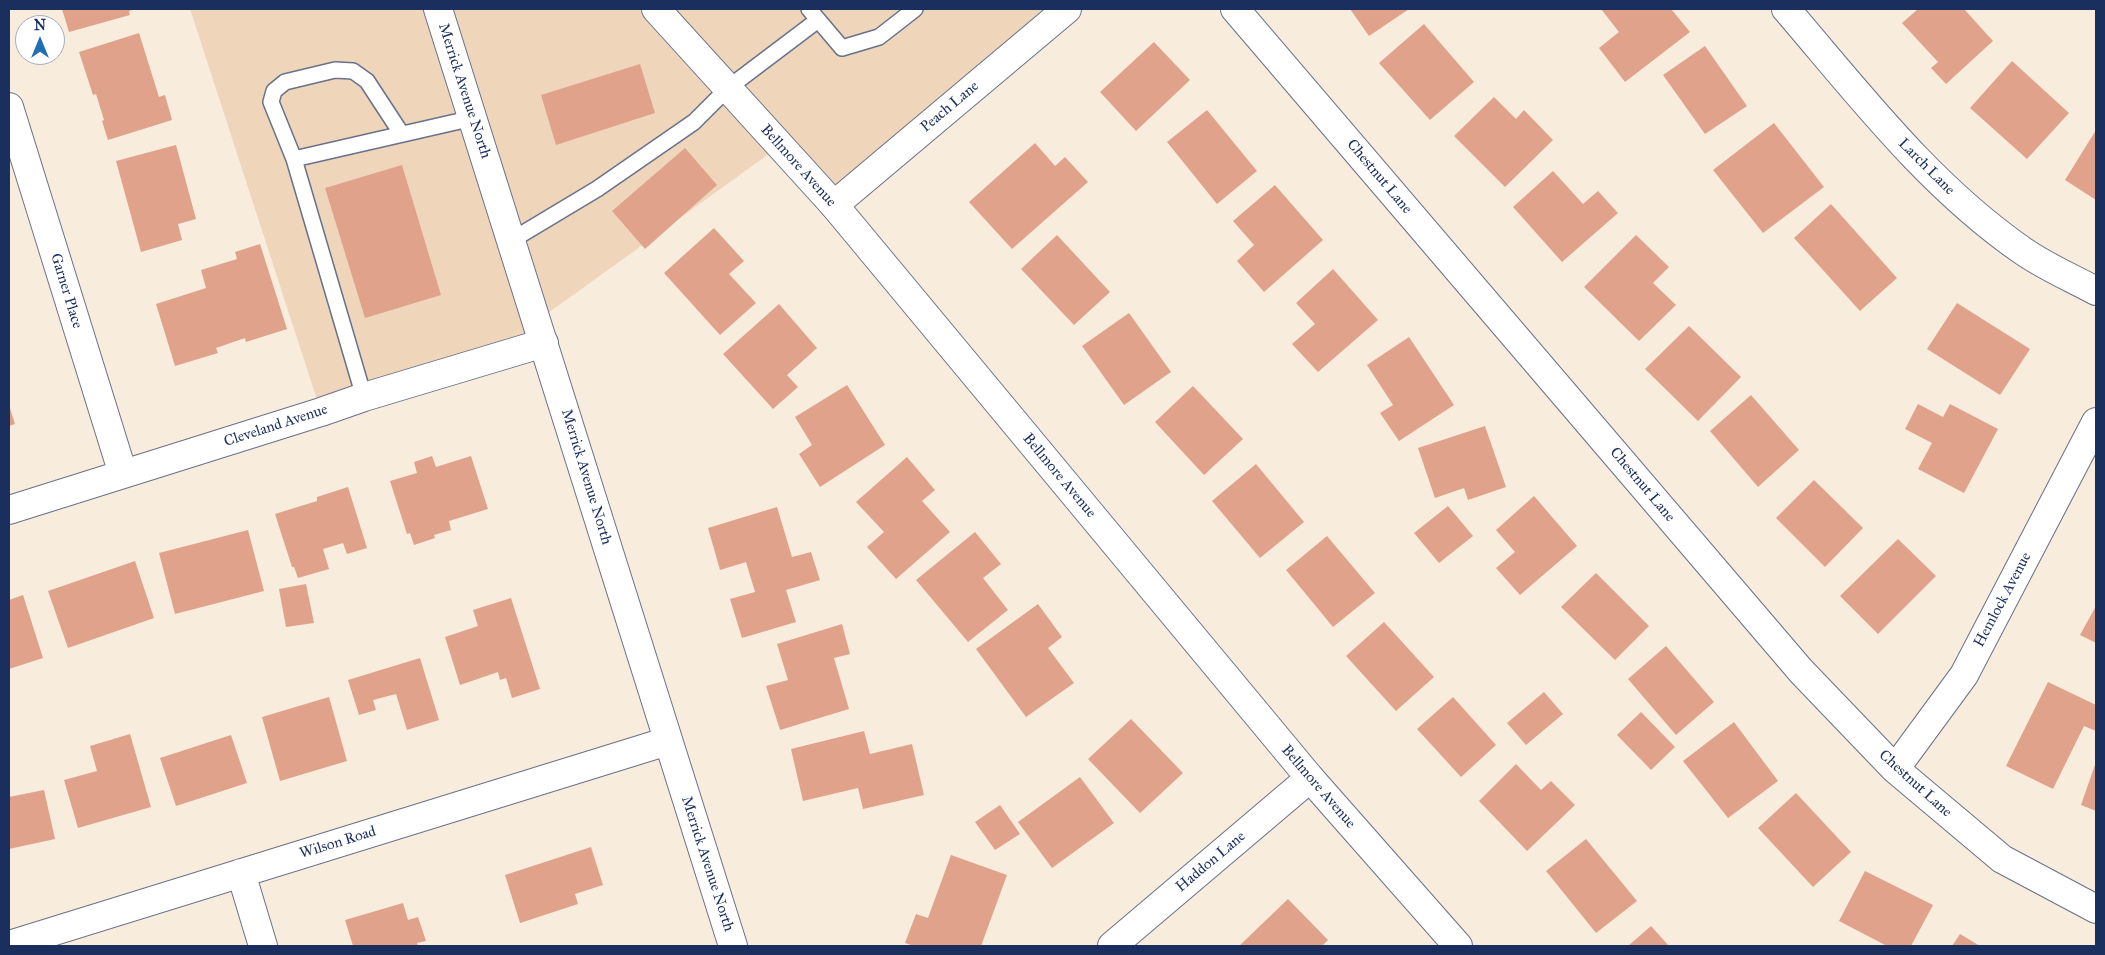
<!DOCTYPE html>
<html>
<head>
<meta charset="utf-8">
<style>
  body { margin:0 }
  #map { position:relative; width:2105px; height:955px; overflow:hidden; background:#f8ecdc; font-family:"IM FELL Great Primer",serif }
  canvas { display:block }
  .frame { position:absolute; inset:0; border:10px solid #1b2f5e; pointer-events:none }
  .north { position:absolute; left:15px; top:15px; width:50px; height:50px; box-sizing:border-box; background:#fff; border:1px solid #a4acbf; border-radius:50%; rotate:0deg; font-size:14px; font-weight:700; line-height:20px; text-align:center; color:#1b2f5e }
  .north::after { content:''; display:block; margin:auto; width:18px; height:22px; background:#1f6fb2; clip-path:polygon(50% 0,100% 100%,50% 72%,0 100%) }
</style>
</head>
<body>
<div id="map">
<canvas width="2105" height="955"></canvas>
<div class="frame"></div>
<div class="north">N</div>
</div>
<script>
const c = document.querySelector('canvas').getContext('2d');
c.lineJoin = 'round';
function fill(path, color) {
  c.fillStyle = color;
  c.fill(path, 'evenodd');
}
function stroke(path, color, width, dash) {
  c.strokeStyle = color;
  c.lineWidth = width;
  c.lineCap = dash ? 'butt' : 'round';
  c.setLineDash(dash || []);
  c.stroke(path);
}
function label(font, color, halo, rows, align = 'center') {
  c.font = font + ' "IM FELL Great Primer",serif';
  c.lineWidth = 4;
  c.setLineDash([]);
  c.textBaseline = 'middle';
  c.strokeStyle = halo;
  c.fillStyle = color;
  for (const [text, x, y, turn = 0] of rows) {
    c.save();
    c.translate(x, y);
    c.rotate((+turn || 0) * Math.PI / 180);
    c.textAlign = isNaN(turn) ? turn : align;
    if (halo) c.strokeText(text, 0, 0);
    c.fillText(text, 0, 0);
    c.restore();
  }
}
const built = new Path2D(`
  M190 9H1067L834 205 780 146 537 321 544 343 321 412Z`);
const building = new Path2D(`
  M62 9H135L129 11 130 15 69 32Z
  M1350 9H1409L1369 36Z
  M1601 9H1671L1690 32 1625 82 1599 48 1619 32Z
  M1918 9H1964L1993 41 1946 84 1931 68 1938 62 1902 23Z
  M1424 24 1474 82 1430 120 1379 63Z
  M139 33 159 97 165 95 172 120 108 140 102 121 104 120 96 94 93 95 79 52Z
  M1154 42 1190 80 1136 131 1100 92Z
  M1705 46 1747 106 1705 134 1663 75Z
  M2012 61 2069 113 2027 159 1970 108Z
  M640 64 655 113 556 145 541 95Z
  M1494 97 1516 119 1524 110 1553 140 1505 187 1454 136Z
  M1207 110 1257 171 1217 204 1167 142Z
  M1774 123 1824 187 1763 233 1713 170Z
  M2096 130V200L2065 180Z
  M1035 143 1055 166 1065 157 1088 182 1012 249 969 202Z
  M176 145 196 219 178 224 182 240 141 252 116 161Z
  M685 148 717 185 645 249 612 211Z
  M402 165 441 295 365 318 325 188Z
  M1553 171 1583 204 1598 191 1618 213 1562 262 1513 207Z
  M1275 185 1323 240 1264 292 1237 261 1254 245 1233 221Z
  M1831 204 1897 278 1860 311 1794 238Z
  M714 228 744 261 729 274 756 303 720 335 664 273Z
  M1057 235 1110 292 1074 325 1021 269Z
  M1636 235 1669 267 1653 283 1676 305 1639 341 1584 287Z
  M260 244 287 329 246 342 245 338 216 348 218 353 175 366 156 304 206 288 201 270 237 259 235 252Z
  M1333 269 1378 320 1318 372 1292 344 1315 324 1296 303Z
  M1957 303 2030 349 2000 395 1927 349Z
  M779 304 817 348 787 375 798 387 773 409 723 354Z
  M1129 313 1171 372 1124 405 1082 346Z
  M1689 326 1741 377 1698 421 1645 369Z
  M1409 337 1454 405 1399 441 1380 413 1393 405 1367 365Z
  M847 385 885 445 820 487 799 454 812 445 795 417Z
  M1193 386 1243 439 1204 475 1155 422Z
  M1751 395 1799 450 1758 487 1710 431Z
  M1918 404 1943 417 1950 404 1998 429 1964 493 1918 469 1932 443 1905 429Z
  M9 405 15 424 9 426Z
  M1485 426 1506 487 1468 500 1464 488 1435 498 1418 448Z
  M432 456 436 467 471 456 488 509 449 521 451 530 434 535 435 538 414 545 410 533 407 534 390 481 417 473 414 462Z
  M907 457 935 490 922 501 950 532 896 579 867 547 884 532 856 502Z
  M1256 464 1304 522 1260 558 1212 501Z
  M1814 480 1863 528 1825 567 1776 518Z
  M348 487 367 548 347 554 343 543 323 549 329 569 298 578 294 567H292L275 514 317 501V497Z
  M1534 496 1577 546 1520 595 1496 568 1515 552 1496 530Z
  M1448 506 1473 536 1439 563 1414 533Z
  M777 507 792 557 811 552 820 580 786 590 796 622 742 638 730 599 755 592 746 562 720 570 708 528Z
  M248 530 264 591 175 614 159 553Z
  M975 532 1001 564 983 578 1008 610 968 642 916 580Z
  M1327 536 1375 593 1333 627 1286 570Z
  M1898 539 1936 576 1878 634 1840 596Z
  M135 561 154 618 68 648 48 591Z
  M1596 573 1649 626 1615 660 1561 607Z
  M306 584 314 623 286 627 279 589Z
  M23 595 43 658 9 669V600Z
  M511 598 540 689 512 698 506 678 500 680 498 672 460 685 445 637 478 626 473 610Z
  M1038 604 1062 637 1048 648 1074 683 1026 717 976 649Z
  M2096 606V643L2080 635Z
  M1384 622 1434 677 1396 711 1346 656Z
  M842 624 850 654 834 658 849 709 780 730 766 686 788 680 777 644Z
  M1666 646 1714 702 1676 735 1628 679Z
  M420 658 439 720 407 730 396 694 373 700 376 710 359 715 348 680Z
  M2048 682 2096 705V731L2084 726 2053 789 2006 766Z
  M1544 692 1563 714 1526 745 1507 723Z
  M329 697 347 761 280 781 262 717Z
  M1453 697 1496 745 1461 777 1417 729Z
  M1641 712 1675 747 1651 770 1617 735Z
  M1131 719 1183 773 1140 813 1088 759Z
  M1734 722 1778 781 1728 818 1683 761Z
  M864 731 870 754 912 744 924 795 863 809 858 788 803 801 791 749Z
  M130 734 151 807 78 828 64 780 97 771 90 746Z
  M231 735 247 783 176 806 160 758Z
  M2096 762V811L2081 805Z
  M1516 764 1541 790 1551 781 1575 805 1527 851 1479 801Z
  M1080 777 1114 823 1052 868 1018 822Z
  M44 790 55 839 9 849V797Z
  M1796 793 1851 852 1813 887 1758 828Z
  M1000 805 1020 834 995 850 975 822Z
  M1586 839 1637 901 1596 933 1546 871Z
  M591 847 603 885 575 894 578 904 520 923 505 875Z
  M951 855 1007 875 981 946H914L905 943 916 914 928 918Z
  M1865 871 1933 905 1911 946H1887L1839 921Z
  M1288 899 1328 940 1322 946H1239Z
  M403 903 408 920 418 917 426 941 417 943 418 946H353L345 920Z
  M1651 926 1669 946H1628Z
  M1960 934 1980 946H1952Z`);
const service = new Path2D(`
  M809 9 842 48 879 37 915 9
  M294 159 271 102 274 91 285 82 335 70 353 71 367 81 401 133
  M512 240 597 189 694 122 728 88 818 20
  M364 397 294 159 473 118`);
const minor = new Path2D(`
  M1235 9 1801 671 1895 769 2002 859 2096 909
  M1786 9C1859 94 1929 186 2023 251 2046 267 2072 278 2096 291
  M9 107 123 474
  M834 205 1067 9
  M9 510 321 412 364 397 544 343
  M1895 769 1964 675 2096 422
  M241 873 263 946
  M9 945 668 741
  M1112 946 1310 778`);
const secondary = new Path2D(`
  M438 9 733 946
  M656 9 834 205 1310 778 1458 946`);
const streetNames = [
  ["Merrick Avenue North",464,91,72],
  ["Peach Lane",950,107,-40],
  ["Bellmore Avenue",798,166,48],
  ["Larch Lane",1926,167,45],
  ["Chestnut Lane",1379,177,50],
  ["Garner Place",66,291,73],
  ["Cleveland Avenue",276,426,-18],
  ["Bellmore Avenue",1059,476,50],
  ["Merrick Avenue North",586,477,73],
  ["Chestnut Lane",1642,485,50],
  ["Hemlock Avenue",2003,600,-62],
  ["Chestnut Lane",1915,784,42],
  ["Bellmore Avenue",1318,787,49],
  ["Wilson Road",338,843,-17],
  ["Haddon Lane",1211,862,-40],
  ["Merrick Avenue North",707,864,72]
];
fill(built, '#efd6bb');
fill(building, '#e1a28c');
stroke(service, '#68718a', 18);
stroke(minor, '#68718a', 30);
stroke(secondary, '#68718a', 30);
stroke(service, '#fff', 15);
stroke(minor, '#fff', 28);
stroke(secondary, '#fff', 28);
label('15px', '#1b2f5e', '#fff', streetNames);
</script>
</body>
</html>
